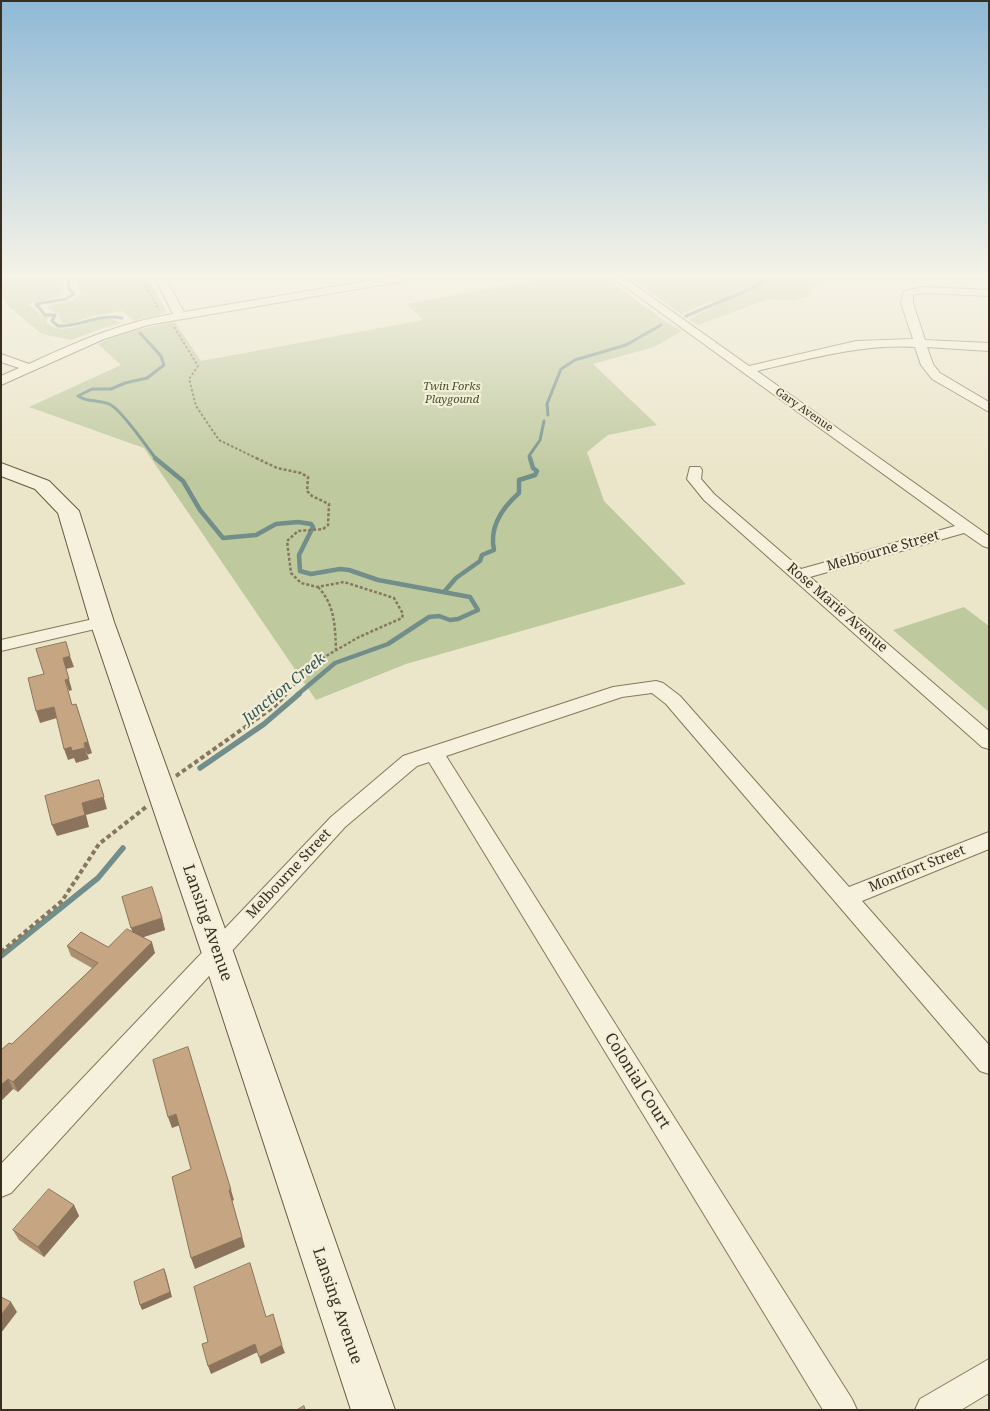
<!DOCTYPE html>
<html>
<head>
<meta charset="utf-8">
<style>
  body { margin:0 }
  #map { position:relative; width:990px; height:1411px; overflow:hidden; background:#ebe5c9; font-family:"Noto Serif",serif }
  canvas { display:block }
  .frame { position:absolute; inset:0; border:2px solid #382f21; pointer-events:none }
</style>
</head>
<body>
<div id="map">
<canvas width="990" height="1411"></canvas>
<div class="frame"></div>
</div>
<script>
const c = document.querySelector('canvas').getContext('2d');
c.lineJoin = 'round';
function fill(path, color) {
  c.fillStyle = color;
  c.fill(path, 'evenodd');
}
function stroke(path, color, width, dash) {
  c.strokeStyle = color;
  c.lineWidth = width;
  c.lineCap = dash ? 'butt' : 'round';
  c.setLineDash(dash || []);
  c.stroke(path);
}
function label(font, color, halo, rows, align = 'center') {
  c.font = font + ' "Noto Serif",serif';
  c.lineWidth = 4.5;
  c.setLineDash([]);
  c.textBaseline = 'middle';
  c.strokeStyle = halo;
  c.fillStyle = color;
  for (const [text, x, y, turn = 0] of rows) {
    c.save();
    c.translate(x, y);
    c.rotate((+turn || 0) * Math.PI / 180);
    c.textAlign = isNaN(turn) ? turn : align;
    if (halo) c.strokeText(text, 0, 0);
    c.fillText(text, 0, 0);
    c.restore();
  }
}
const green = new Path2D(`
  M1 278H65L63 281 65 290 62 296 28 304 41 315 49 317 46 322C69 343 98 306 121 323L106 327 71 340 42 334 9 307 1 295Z
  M76 278H147L166 310 164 313 135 321 122 311 93 316 70 323H62L58 314 46 308 50 305 70 301 82 294 79 291Z
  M547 278H606L665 321 682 331 654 347 593 364 657 425 608 435 587 452 604 501 686 584 406 664 316 700 144 448 29 407 121 365 98 344C123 332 148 327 175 322L201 361 423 320 406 304Z
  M630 278H821L807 297 794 300 769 299 698 325 689 319 718 305 712 301 681 314Z
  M964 607 989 626V712L893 630Z`);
const streamFar2 = new Path2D(`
  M68 278 69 289 74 294 66 299 36 304 45 315H55L52 321 58 326C80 327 99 313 122 318
  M686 316 748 290 769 278
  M140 333 161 356 164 365 147 378 125 383 111 389H92L78 396C88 403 101 399 111 405 123 412 147 447 156 459
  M548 415 547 404 561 369 575 360 626 345 661 325
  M530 459 529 456 540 440 544 421`);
const streamFar1 = new Path2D(`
  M155 458 183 481 200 510 223 538 256 535 276 524 298 522 311 524 313 527 299 555 300 571 311 574 340 569 349 570 378 580 470 597 478 610 458 619 450 620 439 616 429 617 388 644 335 663 297 695
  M444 592 456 578 480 561 482 555 494 550C489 527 502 508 519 493V480L535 475 537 471 533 468 530 458`);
const stream = new Path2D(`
  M200 768 264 724 299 694
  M1 956 98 878 123 848`);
const pathFar2 = new Path2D(`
  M141 278 159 310
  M174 327 198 366 189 379 196 406 219 440 258 459`);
const pathFar1 = new Path2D(`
  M256 458 277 468 301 473 308 477 307 491 312 496 329 504 328 525 323 529 298 531 287 541 291 573 301 583 317 587 344 582 394 598 403 614 402 618 359 637 314 663 285 695
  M318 587C335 605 335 626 336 650`);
const path = new Path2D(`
  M176 776 275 706 286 694
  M1 952 62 901 99 844 146 807`);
const street = new Path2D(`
  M155 278H165L184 312 385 278H409L404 281 148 325 104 339 1 385V376L19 368 1 362V354L29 364C79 341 119 323 173 314Z
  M613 278H625L749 366 856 341 913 339 901 303 904 291 924 287 989 290V296L924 293 913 295V303L925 340 989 343V351L927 347 933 364 940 373 989 402V412L932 379 921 365 915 347C861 344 809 359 757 371L989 536V548L983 546 964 533 810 577 989 731V749L982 747 704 500 687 479 690 467H700L702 470 701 479 714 494 801 569 955 526Z
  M102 617 108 618 111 622 108 626 1 651V640Z
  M656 681 663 683 680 696 849 887 989 832V849L862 901 989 1045V1074L980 1071 666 704 652 693 622 697 446 756 852 1399 857 1410H823L429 762 417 766 345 827 11 1193 1 1197V1164L331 817 403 756 613 687Z
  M989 1359V1393L961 1410H915L920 1399Z`);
const secondary = new Path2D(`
  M1 463 49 481 79 511 114 622 233 951 395 1410H351L201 951 90 622 58 513 35 489 1 476Z`);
const wall = new Path2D(`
  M162 918 165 930 143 937 155 953 18 1092 13 1089 1 1101V1050L12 1044 92 968 71 956 67 946 108 947 132 931Z
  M74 1205 79 1216 44 1257 19 1240 13 1230Z`);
const shadedWall = new Path2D(`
  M70 656 74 667 66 669 72 690 69 691 65 680 63 658Z
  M76 704 92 753 87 755 84 743Z
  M54 707 57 718 40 723 36 711Z
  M71 747 85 748 89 759 76 763 74 758 68 760 64 749Z
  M99 780 107 809 86 815 89 827 57 836 52 825 82 803Z
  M162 918 165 930 135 940 131 928Z
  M152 942 155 953 18 1092 13 1082Z
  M188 1047 234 1200 232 1201 245 1247 195 1269 191 1258 229 1190Z
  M8 1079 13 1089 1 1101V1085Z
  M176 1114 180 1125 172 1128 168 1117Z
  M74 1205 79 1216 44 1257 38 1247Z
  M164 1269 166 1274 172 1297 142 1310 140 1305Z
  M11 1302 17 1312 1 1333V1315Z
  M255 1344 258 1352 211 1374 208 1366Z
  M282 1345 285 1353 261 1364 259 1357Z`);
const building = new Path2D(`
  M66 642 70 656 63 658 69 679 65 680 72 705 76 704 88 742 84 743 85 748 72 751 71 747 64 749 54 707 36 711 28 678 44 674 36 649Z
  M99 780 104 797 82 803 85 815 52 825 45 796Z
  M152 887 162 918 131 928 122 897Z
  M127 929 152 942 13 1082 8 1079 1 1085V1050L9 1043 12 1044 98 963 67 946 81 932 108 947Z
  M188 1047 231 1190H229L242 1237 191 1258 172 1177 191 1169 176 1114 168 1117 153 1060Z
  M49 1189 74 1205 38 1247 13 1230Z
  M250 1263 266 1317 273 1314 282 1345 259 1357 255 1344 208 1366 202 1344 208 1342 194 1287Z
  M164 1269 170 1292 140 1305 134 1282Z
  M1 1297 11 1302 1 1315Z
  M304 1406 305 1410H297Z`);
const farParknames = [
  ["Twin Forks",452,387],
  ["Playgound",452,400]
];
const farStreetnames = [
  ["Gary Avenue",804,410,35]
];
const streetNames = [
  ["Melbourne Street",883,551,-16],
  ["Rose Marie Avenue",837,608,41],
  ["Montfort Street",917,869,-22],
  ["Melbourne Street",289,874,-47]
];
const waterNames = [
  ["Junction Creek",284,689,-39]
];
const nearStreetnames = [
  ["Lansing Avenue",207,923,71],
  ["Colonial Court",637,1081,58],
  ["Lansing Avenue",337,1306,71]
];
fill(green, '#bfc99e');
stroke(streamFar2, '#718e8a', 3);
stroke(streamFar1, '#718e8a', 4.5);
stroke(stream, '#718e8a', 5.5);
stroke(street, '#86785f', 2);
stroke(secondary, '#685942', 2);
stroke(pathFar2, '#86785f', 2, [2.5, 2]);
stroke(pathFar1, '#86785f', 2.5, [3, 2]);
stroke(path, '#86785f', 4, [4.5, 3]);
fill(street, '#f6f1dc');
fill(secondary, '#f6f1dc');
fill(wall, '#aa8f70');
fill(shadedWall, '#8b745b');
fill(building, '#c6a682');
stroke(building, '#8b745b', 1);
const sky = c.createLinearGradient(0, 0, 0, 476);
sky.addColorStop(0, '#8fb9d6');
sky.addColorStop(0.58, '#f6f3e7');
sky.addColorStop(1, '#f6f3e700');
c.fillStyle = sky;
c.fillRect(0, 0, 990, 476);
label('italic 11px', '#44522a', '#f3eed8', farParknames);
label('11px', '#382f21', '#f3eed8', farStreetnames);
label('14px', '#382f21', '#f3eed8', streetNames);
label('italic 15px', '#325556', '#f3eed8', waterNames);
label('16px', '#382f21', '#f3eed8', nearStreetnames);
</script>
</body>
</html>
